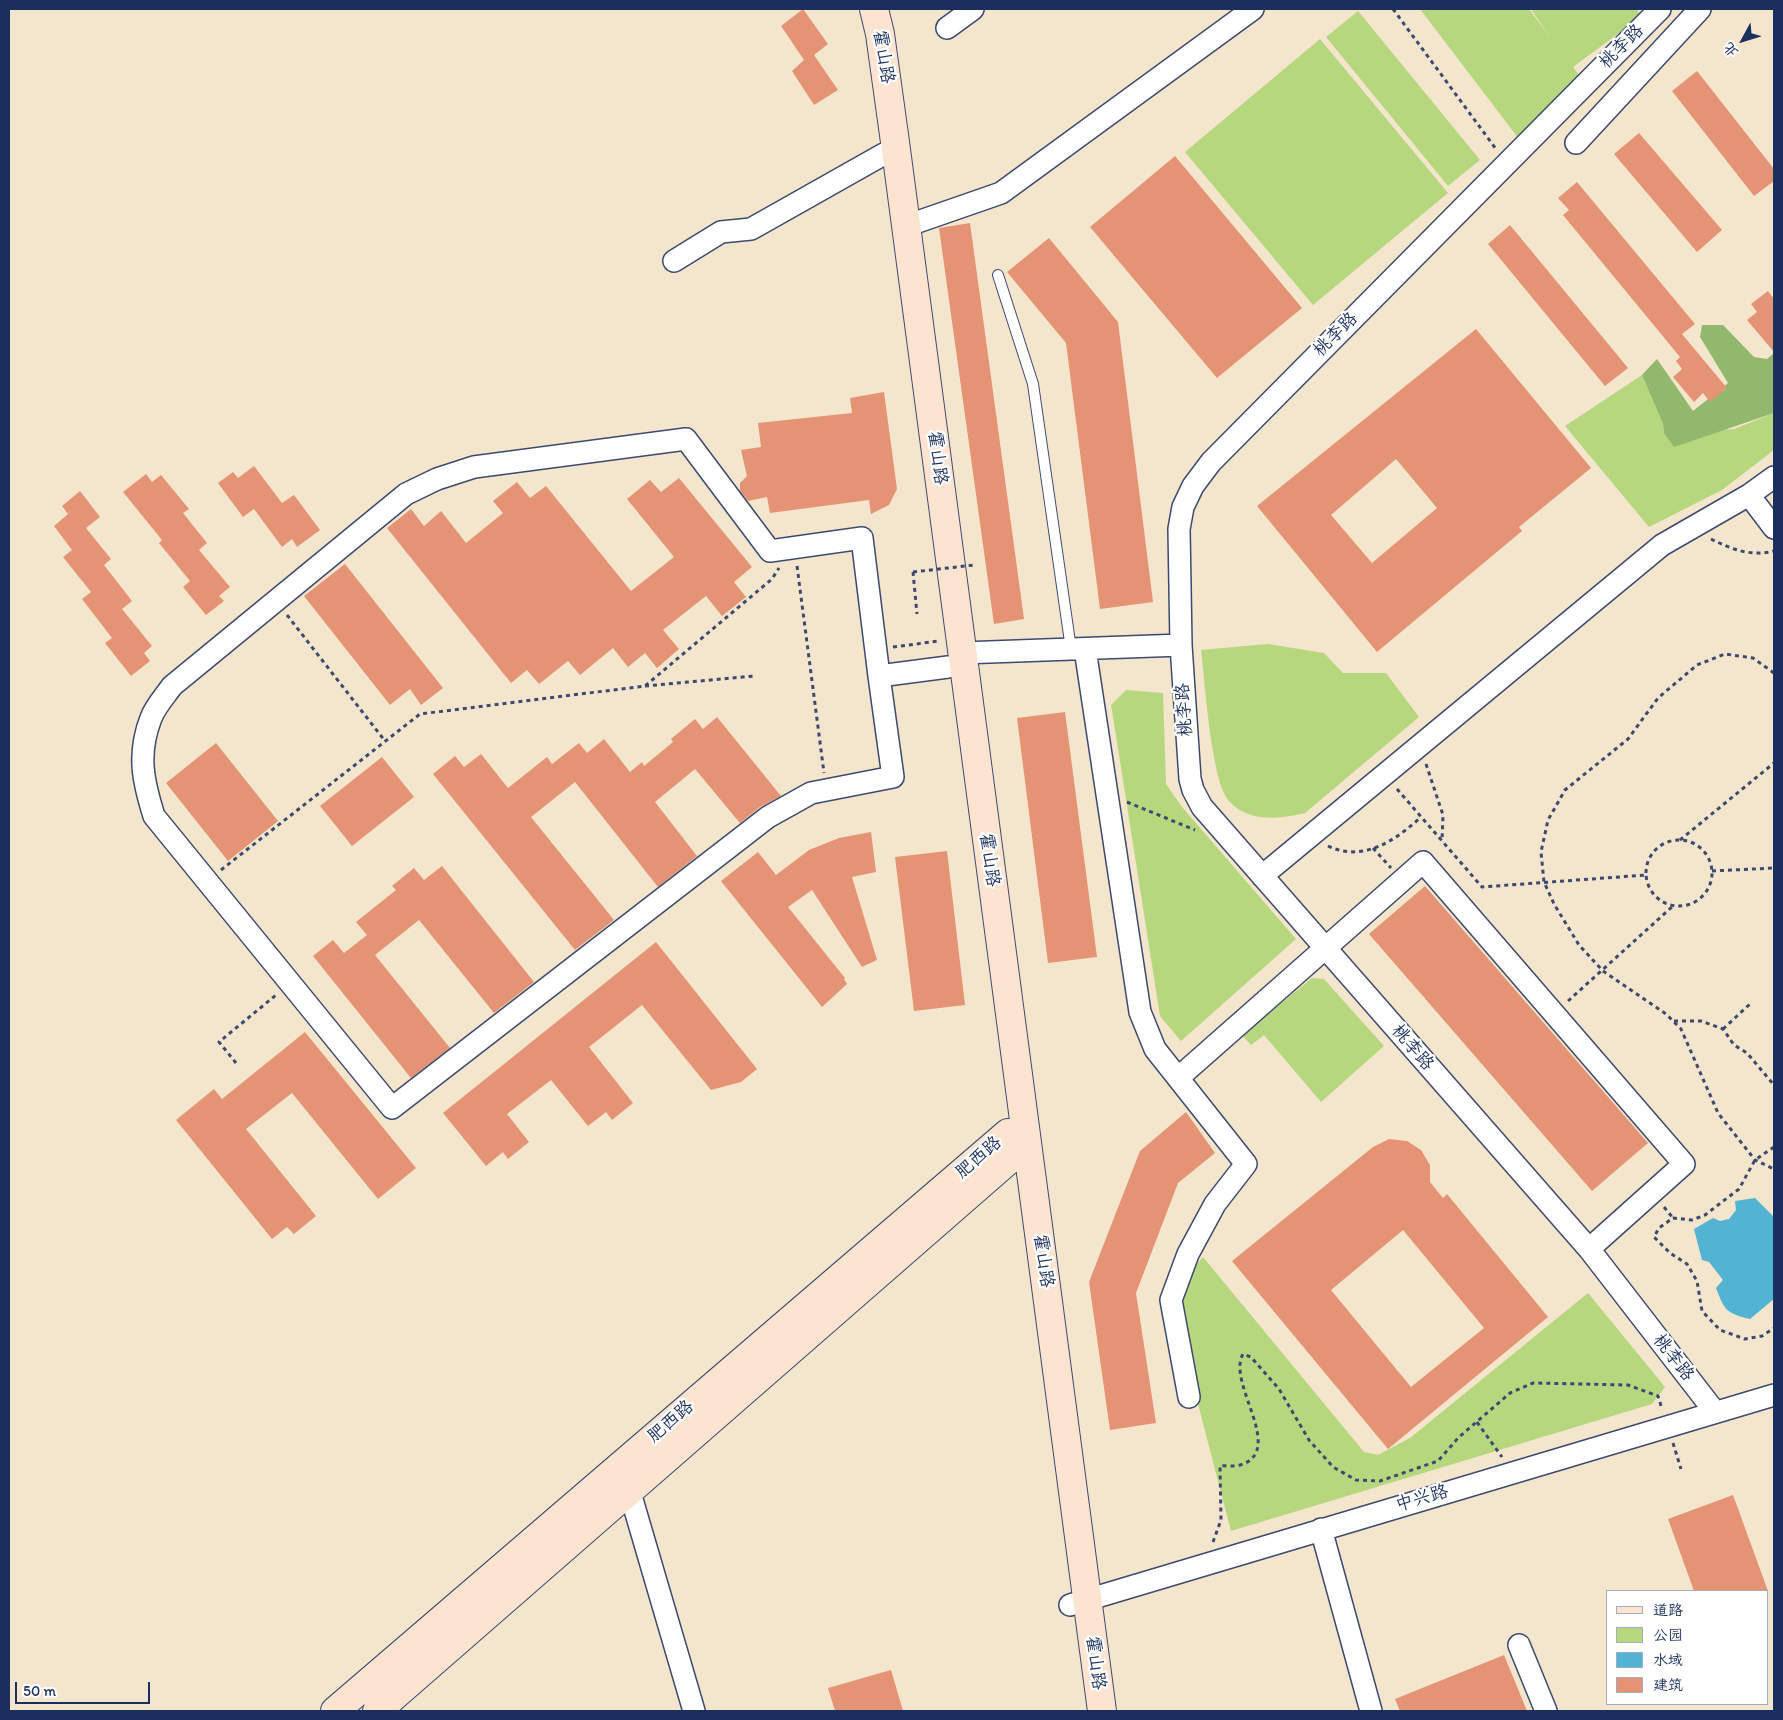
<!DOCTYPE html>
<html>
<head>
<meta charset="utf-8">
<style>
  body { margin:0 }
  #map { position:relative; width:1783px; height:1720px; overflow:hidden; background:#f4e5cd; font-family:Itim,"LXGW WenKai TC",sans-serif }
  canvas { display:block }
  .frame { position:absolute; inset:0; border:10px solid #1b2f5e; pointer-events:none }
  .legend { position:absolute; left:1606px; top:1590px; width:162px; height:115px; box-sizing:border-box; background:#fff; border:1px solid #a4acbf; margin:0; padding:6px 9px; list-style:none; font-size:15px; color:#1b2f5e }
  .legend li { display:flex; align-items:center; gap:10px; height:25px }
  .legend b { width:25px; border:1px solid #a4acbf }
  .north { position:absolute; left:1718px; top:15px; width:50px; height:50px; -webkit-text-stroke:4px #fff; paint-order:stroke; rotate:231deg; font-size:14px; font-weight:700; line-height:20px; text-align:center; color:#1b2f5e }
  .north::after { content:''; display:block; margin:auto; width:18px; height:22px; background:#1b2f5e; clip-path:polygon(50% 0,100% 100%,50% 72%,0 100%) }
  .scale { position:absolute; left:15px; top:1682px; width:135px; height:22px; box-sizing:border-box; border:2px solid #1b2f5e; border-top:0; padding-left:6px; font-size:15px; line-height:18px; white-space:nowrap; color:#1b2f5e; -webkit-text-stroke:4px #fff; paint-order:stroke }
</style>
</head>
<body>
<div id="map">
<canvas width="1783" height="1720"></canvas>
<div class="frame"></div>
<ul class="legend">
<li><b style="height:6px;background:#fde4d1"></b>道路</li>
<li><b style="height:14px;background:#b7d77e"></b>公园</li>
<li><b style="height:14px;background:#53b3d2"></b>水域</li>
<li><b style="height:14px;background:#e49475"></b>建筑</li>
</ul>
<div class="north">北</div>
<div class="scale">50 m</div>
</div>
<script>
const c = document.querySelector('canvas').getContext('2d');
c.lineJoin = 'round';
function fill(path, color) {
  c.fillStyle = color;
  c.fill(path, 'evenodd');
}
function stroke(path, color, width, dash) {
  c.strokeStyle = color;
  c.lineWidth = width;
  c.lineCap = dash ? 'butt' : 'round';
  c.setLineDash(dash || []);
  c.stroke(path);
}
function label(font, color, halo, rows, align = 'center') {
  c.font = font + ' Itim,"LXGW WenKai TC",sans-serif';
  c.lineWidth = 4.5;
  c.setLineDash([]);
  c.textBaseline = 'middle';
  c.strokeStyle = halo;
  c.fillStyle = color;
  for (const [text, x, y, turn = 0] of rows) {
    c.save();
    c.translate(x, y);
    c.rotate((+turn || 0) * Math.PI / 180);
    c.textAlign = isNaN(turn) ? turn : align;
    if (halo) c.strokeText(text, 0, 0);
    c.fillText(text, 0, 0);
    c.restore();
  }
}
const green = new Path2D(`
  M1420 9H1529L1550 37 1531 9H1636L1642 16 1573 67 1588 87 1519 139Z
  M1358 11 1480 160 1448 186 1326 37Z
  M1320 39 1448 193 1313 305 1185 152Z
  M1642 375 1663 424 1664 433 1734 429 1774 413V450L1722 490 1649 527 1565 426Z
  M1268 644 1324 653 1343 673H1386L1419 717 1305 813C1281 819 1248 823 1229 801 1211 781 1205 681 1201 650Z
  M1126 690 1163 693 1166 784 1182 807 1296 939 1181 1041 1160 1016 1114 723 1111 705Z
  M1312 978 1324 979 1384 1046 1321 1102 1264 1035 1251 1045 1242 1035Z
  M1203 1257 1364 1452 1378 1455 1410 1438 1588 1293 1665 1387 1652 1404 1231 1531 1177 1323 1191 1270Z`);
const forest = new Path2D(`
  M1702 325H1723L1754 357 1767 359 1774 353V413L1674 447 1664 433 1663 424 1642 375 1657 359 1693 411 1728 383 1700 337Z`);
const water = new Path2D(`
  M1755 1198 1774 1217V1299L1750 1319C1726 1313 1725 1311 1716 1288L1723 1280 1709 1262 1702 1260 1694 1229 1713 1218 1720 1221 1729 1219 1736 1210 1735 1201Z`);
const building = new Path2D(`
  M803 9 828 44 814 55 838 90 814 105 792 71 804 60 781 26Z
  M1697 71 1774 169V181L1754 196 1672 91Z
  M1639 133 1722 230 1697 252 1614 154Z
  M1175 156 1302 308 1217 378 1090 227Z
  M1577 182 1695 324 1682 334 1727 388 1710 402 1703 393 1694 402 1673 377 1682 369 1676 361 1680 357 1563 215 1569 210 1558 198Z
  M970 223 1024 619 994 624 939 228Z
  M1510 225 1628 368 1605 386 1488 244Z
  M1049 238 1118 322 1153 602 1100 609 1066 343 1007 272Z
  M1768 291 1774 299V352L1747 320 1757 312 1751 304Z
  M1476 329 1591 468 1519 527 1522 531 1377 652 1257 506ZM1396 459 1437 508 1372 563 1331 515Z
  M884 392 897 489 889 505 871 514 869 500 770 513 767 497 748 501 740 491V483L747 476 741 450 761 447 758 423 852 413 850 398Z
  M254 466 282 503 294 495 320 530 297 547 292 539 282 547 254 509 243 517 218 483 233 472 238 478Z
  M146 474 152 482 161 475 189 509 183 513 207 543 199 550 230 587 219 596 224 601 206 615 183 587 190 581 159 543 162 540 123 492Z
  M679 478 752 567 734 582 746 597 722 616 706 596 663 630 679 649 657 668 645 653 628 667 613 648 580 675 568 661 539 684 527 670 511 683 387 528 411 509 424 526 441 511 466 543 503 513 493 501 517 482 530 498 546 486 631 591 674 557 627 499 650 480 661 492Z
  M80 491 100 517 86 528 111 559 104 565 132 601 122 609 152 646 144 653 150 661 131 676 105 643 112 638 82 599 91 592 63 557 72 550 54 526 68 514 62 506Z
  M345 564 443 688 421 705 410 689 390 705 304 596Z
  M1065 712 1097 957 1048 963 1017 718Z
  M717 717 781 796 760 807 740 823 695 769 655 802 697 856 658 887 575 782 531 817 614 920 575 950 433 774 455 756 464 767 481 754 508 788 547 757 552 764 579 743 587 753 604 739 630 772 642 762 644 766 673 742 671 739 695 719 703 729Z
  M216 743 278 821 228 861 166 783Z
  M382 757 414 797 352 846 320 806Z
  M871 832 876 872 852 877 877 960 862 967 812 890 788 907 845 978 844 979 847 984 822 1007 721 881 758 852 776 875 809 850 839 838Z
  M947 851 965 1005 914 1011 895 857Z
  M442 866 534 982 494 1013 419 920 375 955 450 1048 411 1078 313 956 333 940 344 953 367 935 356 922 396 890 392 886 414 868 424 880Z
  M1425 886 1648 1143 1592 1191 1369 934Z
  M656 942 757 1069 741 1082 711 1090 642 1005 589 1047 633 1103 612 1120 606 1112 588 1126 551 1080 507 1114 529 1142 508 1159 503 1152 486 1166 443 1113Z
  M305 1032 416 1168 378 1199 292 1093 246 1129 316 1216 294 1234 287 1227 272 1239 176 1120 214 1089 222 1099Z
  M1186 1112 1215 1153 1178 1183 1136 1293 1156 1423 1110 1430 1089 1282 1140 1151Z
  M1389 1139 1407 1141 1421 1150 1430 1165V1182L1443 1198 1447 1194 1548 1317 1388 1449 1232 1261 1373 1147ZM1403 1230 1484 1328 1411 1387 1331 1290Z
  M1733 1495 1768 1591H1694L1668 1519Z
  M1504 1655 1527 1711H1400L1395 1699Z
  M891 1670 903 1711H835L828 1688Z`);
const path = new Path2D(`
  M1393 9 1496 149
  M1711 539C1731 549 1751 557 1774 551
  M797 566 824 773
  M913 572 917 614
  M287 615 385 741
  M893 647 939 641
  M1774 673 1753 658 1725 654 1697 665 1658 698 1628 739 1565 790 1548 820 1541 852 1544 882 1554 904 1579 945 1603 971 1666 1014 1681 1029 1718 1113 1755 1160 1774 1169
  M645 686 754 676
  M1426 764 1443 815 1442 841
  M1397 789 1482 887 1646 875
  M1127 802 1195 830
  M1680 840 1774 763
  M1646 873a33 33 0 1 1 66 0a33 33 0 1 1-66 0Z
  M1328 846C1363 863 1396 840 1421 817
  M1373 848 1391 868
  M221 870 420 714 645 686 772 579 779 568
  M1712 871 1774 868
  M1568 1001 1673 906
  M1674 1021H1701L1723 1029 1734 1045 1747 1053 1774 1085
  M1723 1029 1751 1003
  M236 1063 219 1042 276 995
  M1774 1147 1755 1160 1739 1189 1705 1215 1692 1220 1673 1218 1659 1228 1654 1237 1670 1253 1687 1264 1697 1281 1702 1311 1720 1330 1745 1339 1762 1336 1774 1328
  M1664 1207 1673 1218
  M1477 1422 1502 1457
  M1673 1443 1681 1469
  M1213 1542 1221 1520 1220 1466C1226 1465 1234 1467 1240 1465 1287 1451 1226 1383 1243 1354L1251 1357 1279 1389 1309 1440 1333 1467 1356 1480 1380 1481 1438 1461 1458 1438 1510 1393 1533 1383 1628 1385 1658 1396 1662 1409`);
const lane = new Path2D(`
  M998 275 1033 384 1071 649`);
const street = new Path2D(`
  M1660 9 1211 462 1193 486 1183 507 1179 529 1181 645 1190 779 1193 790 1202 807 1589 1249 1715 1412
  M947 28 973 9
  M1576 143 1700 9
  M906 226 1001 193 1253 9
  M674 261 721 232 751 229 884 154
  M1749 495 1774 528
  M1085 649 1140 1012 1155 1049 1246 1164 1215 1204 1188 1254 1171 1300 1189 1397
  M962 653 1181 645
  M879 676 893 777 811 793 768 817 392 1108 154 816C143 781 137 754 151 718 155 707 165 696 172 686L406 494 437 479 474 467 686 439 770 551 862 538 879 676 948 667
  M1262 876 1662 545 1749 495 1774 477
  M1178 1078 1423 862 1684 1164 1589 1249
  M626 1479 694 1711
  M1321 1529 1371 1711
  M1070 1605 1774 1395
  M1519 1645 1546 1711`);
const secondary = new Path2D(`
  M874 9 880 34 895 142 1102 1711
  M335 1711 1008 1133
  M377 1711 1011 1158`);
const pathBridge = new Path2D(`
  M913 572 974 565`);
const streetNames = [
  ["桃李路",1622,47,-45],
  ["霍山路",883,57,81],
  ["桃李路",1336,335,-45],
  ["霍山路",937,458,83],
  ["桃李路",1185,710,-94],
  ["霍山路",989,860,82],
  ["桃李路",1412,1048,49],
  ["肥西路",979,1158,-41],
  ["霍山路",1043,1261,82],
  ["桃李路",1673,1358,52],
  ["肥西路",671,1422,-41],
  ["中兴路",1422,1499,-16],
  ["霍山路",1095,1663,83]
];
fill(green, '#b7d77e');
fill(forest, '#91b86d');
fill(water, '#53b3d2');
fill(building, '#e49475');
stroke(lane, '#3c4a6f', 12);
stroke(street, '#3c4a6f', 24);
stroke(secondary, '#3c4a6f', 30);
stroke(path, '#3c4a6f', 3, [4, 4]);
stroke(lane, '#fff', 10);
stroke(street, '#fff', 21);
stroke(secondary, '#fde4d1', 28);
stroke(pathBridge, '#3c4a6f', 3, [4, 4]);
label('18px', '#1b2f5e', '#fff', streetNames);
</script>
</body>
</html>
